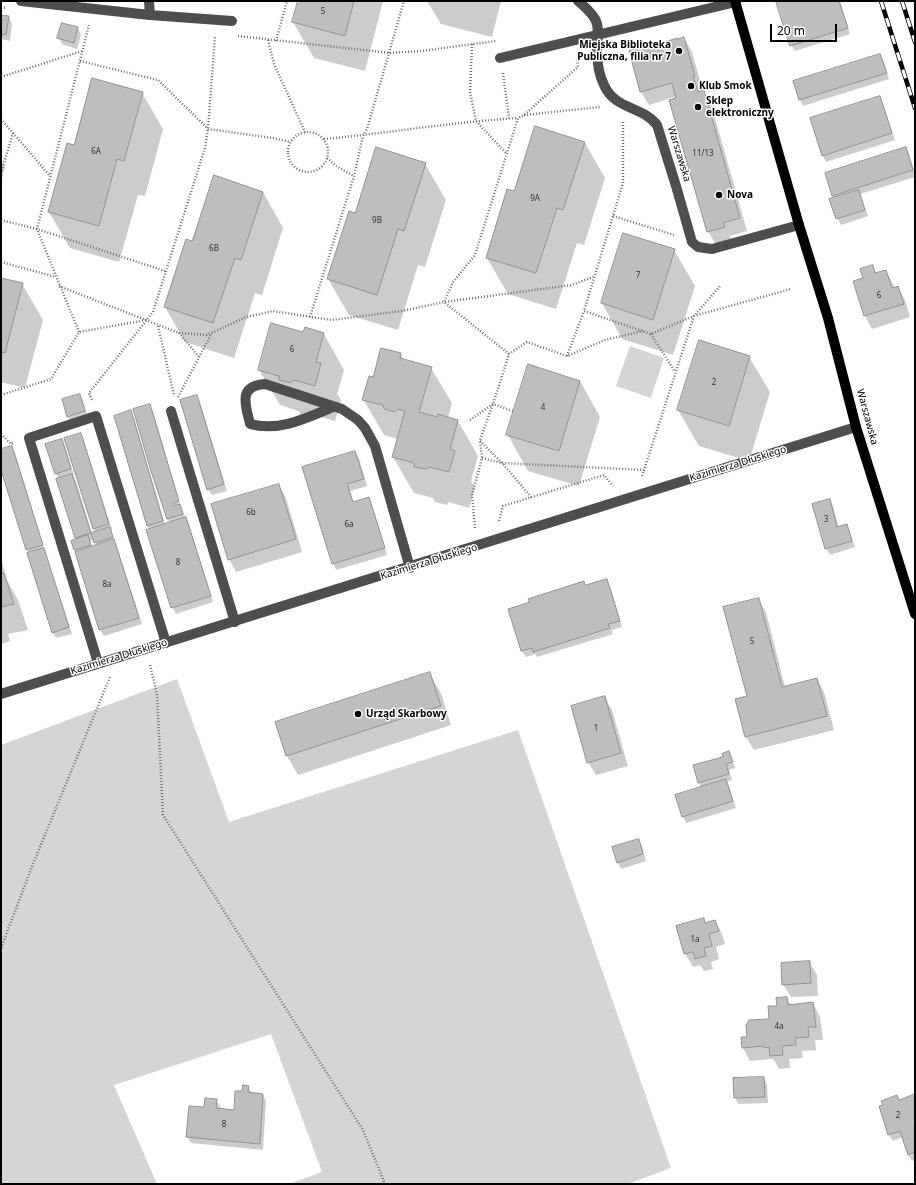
<!DOCTYPE html>
<html>
<head>
<meta charset="utf-8">
<style>
  body { margin:0 }
  #map { position:relative; width:916px; height:1185px; overflow:hidden; background:#fff; font-family:"Noto Sans",sans-serif }
  canvas { display:block }
  .frame { position:absolute; inset:0; border:2px solid #000; pointer-events:none }
  .scale { position:absolute; left:770px; top:24px; width:67px; height:18px; box-sizing:border-box; border:2px solid #000; border-top:0; padding-left:5px; font-size:12px; line-height:14px; white-space:nowrap; color:#000; -webkit-text-stroke:3px #fff; paint-order:stroke }
</style>
</head>
<body>
<div id="map">
<canvas width="916" height="1185"></canvas>
<div class="frame"></div>
<div class="scale">20 m</div>
</div>
<script>
const c = document.querySelector('canvas').getContext('2d');
c.lineJoin = 'round';
function fill(path, color) {
  c.fillStyle = color;
  c.fill(path, 'evenodd');
}
function stroke(path, color, width, dash) {
  c.strokeStyle = color;
  c.lineWidth = width;
  c.lineCap = dash ? 'butt' : 'round';
  c.setLineDash(dash || []);
  c.stroke(path);
}
function label(font, color, halo, rows, align = 'center') {
  c.font = font + ' "Noto Sans",sans-serif';
  c.lineWidth = 3;
  c.setLineDash([]);
  c.textBaseline = 'middle';
  c.strokeStyle = halo;
  c.fillStyle = color;
  for (const [text, x, y, turn = 0] of rows) {
    c.save();
    c.translate(x, y);
    c.rotate((+turn || 0) * Math.PI / 180);
    c.textAlign = isNaN(turn) ? turn : align;
    if (halo) c.strokeText(text, 0, 0);
    c.fillText(text, 0, 0);
    c.restore();
  }
}
const green = new Path2D(`
  M630 346 664 358 651 398 616 386Z
  M177 679 229 822 518 730 671 1168 627 1184H289L322 1172 271 1034 114 1085 157 1184H1V745Z`);
const shadow = new Path2D(`
  M299 1H383L365 71 314 58 293 22Z
  M427 1H501L492 37 441 24Z
  M778 1H840L850 34 795 51 791 45Z
  M1 16 9 17 12 24 10 41 1 39Z
  M63 24 78 28 81 35 77 49 62 44 59 38Z
  M684 38 692 52 703 91 711 104 747 231 730 236 731 240 716 245 708 231 677 96 649 105 641 92 630 52Z
  M880 55 884 62 889 79 803 106 800 100 794 82Z
  M142 93 163 129 145 196 138 195 119 262 70 248 49 212 75 146Z
  M879 97 883 104 895 140 826 162 823 156Z
  M585 143 605 178 584 245 577 243 556 309 508 294 487 258 515 192Z
  M905 148 909 154 915 173V177L860 194 868 216 841 225 837 218 835 199 833 195Z
  M1 160 5 167 1 182Z
  M425 164 446 200 425 267 418 265 398 330 349 315 328 279 356 215Z
  M263 192 283 228 262 295 255 293 234 358 185 342 165 307 193 242Z
  M674 250 695 286 673 355 622 339 602 303Z
  M872 266 877 274 886 271 895 288 897 287 905 300 910 317 872 329 865 316 864 279Z
  M1 279 22 284 43 320 25 388 1 382Z
  M304 333 324 334 344 370 337 394 341 400 335 421 314 415H301L298 411 280 405 259 370Z
  M400 354 404 360 431 368 452 403 448 418 458 421 478 456 471 481 475 487 469 508 449 502 447 505 435 502 433 498 414 493 393 457 398 439 384 435 363 399 374 378Z
  M749 357 770 392 749 461 699 446 678 410Z
  M580 381 600 417 579 486 528 471 508 435Z
  M80 395 83 401 88 417 71 422 68 416Z
  M196 396 200 402 227 491 212 495 208 489Z
  M149 405 153 411 181 508 189 525 213 602 176 614 172 607 150 530 148 526 130 412 134 418 165 525 170 523 167 518Z
  M80 434 84 441 112 530 111 531 117 547 142 624 104 636 100 630 72 541 77 540 57 480 59 479 56 474 46 444 61 440 65 446 74 475 73 476 76 481 92 534 96 533 94 529ZM94 540 97 546 92 547 90 541Z
  M11 447 15 453 45 552 72 634 56 638 53 632 1 467V450Z
  M355 452 359 458 367 486 350 491 354 503 369 499 372 505 387 555 336 570 333 563 304 467Z
  M278 485 286 498 302 552 236 572 229 559Z
  M830 500 833 506 839 528 846 526 850 532 855 547 830 555 826 548Z
  M1 558 7 580 18 600 28 630 8 634 10 641 1 644Z
  M606 580 610 586 622 627 611 630 613 634 537 657 535 654 526 657 522 651 585 586Z
  M758 599 766 612 785 687 817 679 824 692 834 730 754 750 746 737 737 700 748 697Z
  M429 673 441 693 451 725 298 775 287 756Z
  M604 697 612 710 628 766 596 775 588 762Z
  M729 752 735 768 729 770 732 780 726 782 729 787 736 808 686 823 683 816 702 788 699 783Z
  M638 840 642 846 646 861 621 869 618 862Z
  M703 919 706 924 715 921 722 934 725 944 716 947 719 959 711 962 713 969 704 971 700 965 693 967 685 954Z
  M809 962 817 975 818 996 791 997 783 984Z
  M786 998 791 1005 813 1003 820 1017 823 1040H815L816 1050 802 1051 803 1058 789 1059 790 1068 779 1069 774 1060 771 1059 750 1061 743 1048 748 1038 770 1020 778 1007Z
  M764 1078 767 1085 768 1103 738 1104 735 1097Z
  M248 1087 252 1093 263 1095 266 1101 263 1150 191 1143 187 1136 205 1108 216 1100 220 1106 219 1110 235 1111 243 1092Z
  M915 1095V1160L912 1161 908 1154 903 1137 893 1141 889 1135 880 1107Z`);
const building = new Path2D(`
  M298 1H354L345 36 292 22Z
  M776 1H839L848 28 790 46Z
  M1 15 9 16 6 35 1 34Z
  M62 23 78 27 74 43 57 38Z
  M684 37 695 76 693 77 698 92 704 90 740 218 723 223 725 227 707 232 669 100 676 98 672 83 640 92 629 51 635 49V50L678 38V39Z
  M880 54 887 73 799 100 793 81Z
  M92 78 143 92 124 161 117 159 99 226 48 212 67 143 74 145Z
  M880 96 892 133 822 156 810 118Z
  M535 126 585 142 563 210 557 208 536 273 486 258 507 189 514 191Z
  M376 147 426 163 404 231 398 229 377 295 327 279 349 211 355 213Z
  M906 147 913 170 832 196 825 173Z
  M214 175 263 192 241 260 235 258 213 323 164 307 186 239 192 241Z
  M859 190 865 210 836 219 829 199Z
  M623 233 675 249 653 320 601 303Z
  M873 265 875 273 886 270 892 288 898 286 904 304 864 316 853 281 863 278 860 269Z
  M1 278 23 283 5 353 1 352Z
  M271 323 303 332 305 327 324 333 316 362 321 363 315 386 294 380 291 383 279 380V376L258 370Z
  M699 340 750 356 729 426 677 410Z
  M381 348 401 353 400 358 432 367 419 412 437 417 438 414 458 420 450 449 455 451 449 472 429 467 426 469 414 467V463L392 457 405 411 398 409 395 412 384 409 383 405 362 400 369 376 373 377Z
  M528 364 580 381 559 451 506 435Z
  M80 394 85 411 67 417 62 399Z
  M197 395 224 484 207 490 180 400Z
  M150 404 179 501 173 503 174 506 180 504 183 514 167 519 151 471 133 409Z
  M131 410 163 521 147 526 114 416Z
  M81 433 109 524 93 529 64 438Z
  M62 439 71 469 55 474 45 444Z
  M12 446 43 545 26 550 1 470V449Z
  M355 451 364 479 347 484 353 502 369 497 385 548 332 564 302 467Z
  M72 474 91 533 75 538 56 479Z
  M279 484 296 539 228 560 211 504Z
  M830 499 837 527 847 524 852 541 825 549 812 504Z
  M186 517 211 596 171 608 146 530Z
  M110 527 113 537 94 543 91 533Z
  M88 535 91 545 74 550 71 541Z
  M114 539 139 618 99 630 75 552Z
  M44 548 69 627 52 633 27 553Z
  M4 573 14 604 1 607V574Z
  M607 579 620 621 608 624 610 628 533 652 532 648 521 651 508 609 530 602 528 599 584 581 585 585Z
  M759 598 782 687 817 678 827 716 745 737 735 699 747 696 723 607Z
  M430 672 441 706 286 756 275 722Z
  M605 696 621 753 587 763 571 706Z
  M729 751 733 762 726 764 729 774 698 783 693 765 723 757 722 754Z
  M726 779 733 801 682 817 675 795Z
  M639 839 643 854 617 863 612 847Z
  M704 918 705 923 715 920 719 931 709 934 712 946 704 948 706 956 695 959 693 952 684 954 676 926Z
  M810 961 811 983 782 985 781 963Z
  M787 997 788 1005 813 1002 816 1027H808L809 1037 795 1038 796 1045 782 1046 783 1055 770 1056 769 1047 764 1048V1046L742 1048 741 1037H747L746 1025 749 1020 769 1019 768 1006H777L776 998Z
  M764 1077 765 1097 734 1098 733 1078Z
  M243 1085 249 1086 248 1092 263 1094 260 1144 186 1137 189 1106 204 1107 205 1098 217 1099 216 1108 234 1110 235 1091H242Z
  M915 1094V1126L914 1127 915 1131V1152L908 1155 900 1131 888 1135 879 1106 883 1105 881 1101 897 1095 899 1100Z`);
const path = new Path2D(`
  M1 7 7 8
  M238 36 390 53 421 51 496 41
  M268 40 274 64 305 132
  M276 41 287 1
  M472 44 470 92 476 121 507 154
  M80 61 158 80 208 129 273 138 290 142
  M503 73 509 118
  M1 77 82 51
  M524 115 600 107
  M1 119 13 133 1 173
  M623 122V183L584 311 651 334 694 316 791 289
  M288 152a20 20 0 1 1 40 0a20 20 0 1 1-40 0Z
  M13 133 50 176
  M324 139C389 133 453 122 518 118
  M327 158 336 166 354 176
  M613 216 674 235
  M1 220 37 229 165 271
  M1 262 56 277
  M59 286 179 333 207 335 246 317 273 311 331 320 402 311 444 302 572 285 595 276
  M310 317 354 176 363 136 367 129 404 1
  M158 326 174 395
  M79 332 37 229 89 25
  M179 333 199 357
  M651 334 675 372
  M509 354 444 302 453 282 475 255 518 118 524 115 578 67 577 57
  M567 356 584 311
  M1 395 51 379 79 332 146 320
  M178 397 212 333
  M92 400 89 393 153 312 205 148 208 129 215 36
  M470 420 493 404 513 411
  M1 434 11 444 13 443
  M480 441 502 463 532 498
  M482 458 502 463 644 470 694 316 721 285
  M642 476 644 470
  M499 521 503 506 604 475 613 486
  M475 528 472 495 482 458 480 440 493 404 509 354 527 342 567 356 605 340 643 331
  M150 665 157 694 163 815 363 1130 385 1184
  M1 948 33 864 110 677`);
const minor = new Path2D(`
  M21 1 150 15 149 1
  M578 1C584 6 591 12 595 19 600 27 597 40 597 49 597 60 599 75 604 85 615 110 643 106 657 125L676 186 692 242 698 247 712 249 799 225
  M150 15 232 21
  M500 58 736 2
  M333 407C307 418 279 432 250 424 246 406 237 386 265 384L342 409 358 420 365 428 375 446 410 568
  M171 411 235 622
  M98 663 29 438 96 416 166 643
  M1 694 856 427`);
const major = new Path2D(`
  M735 1 799 225 828 318 856 427 915 614`);
const rail = new Path2D(`
  M881 1 915 108
  M902 1 915 42`);
const markers = [
  [679,51,4,"#000"],
  [691,86,4,"#000"],
  [698,107,4,"#000"],
  [719,195,4,"#000"],
  [358,714,4,"#000"]
];
const numberNames = [
  ["5",323,12],
  ["6A",96,152],
  ["11/13",703,154],
  ["9A",535,199],
  ["9B",377,221],
  ["6B",214,249],
  ["7",638,276],
  ["6",879,296],
  ["6",292,350],
  ["2",714,383],
  ["4",543,408],
  ["6b",251,513],
  ["3",826,520],
  ["6a",349,525],
  ["8",178,563],
  ["8a",107,585],
  ["5",752,642],
  ["1",596,729],
  ["1a",695,940],
  ["4a",779,1027],
  ["2",898,1116],
  ["8",224,1125]
];
const poiNames = [
  ["Miejska Biblioteka",671,45,"right"],
  ["Publiczna, filia nr 7",671,57,"right"],
  ["Klub Smok",699,86],
  ["Sklep",706,101],
  ["elektroniczny",706,113],
  ["Nova",727,195],
  ["Urząd Skarbowy",366,714]
];
const streetNames = [
  ["Warszawska",679,154,73],
  ["Warszawska",867,417,75],
  ["Kazimierza Dłuskiego",738,464,-17],
  ["Kazimierza Dłuskiego",429,562,-17],
  ["Kazimierza Dłuskiego",119,657,-17]
];
fill(green, '#d5d5d5');
fill(shadow, '#0003');
fill(building, '#bebebe');
stroke(building, '#929292', 1);
stroke(path, '#707070', 2.5, [1, 2]);
stroke(minor, '#4e4e4e', 10);
stroke(major, '#000', 10);
stroke(rail, '#000', 4.5);
stroke(rail, '#fff', 3, [9]);
for (const [x, y, r, color] of markers) {
  const dot = new Path2D();
  dot.arc(x, y, r, 0, 2 * Math.PI);
  c.fillStyle = color;
  c.fill(dot);
  stroke(dot, '#fff', 1.5);
}
label('8px', '#303030', null, numberNames);
label('bold 10px', '#000', '#fff', poiNames, 'left');
label('10px', '#000', '#fff', streetNames);
</script>
</body>
</html>
